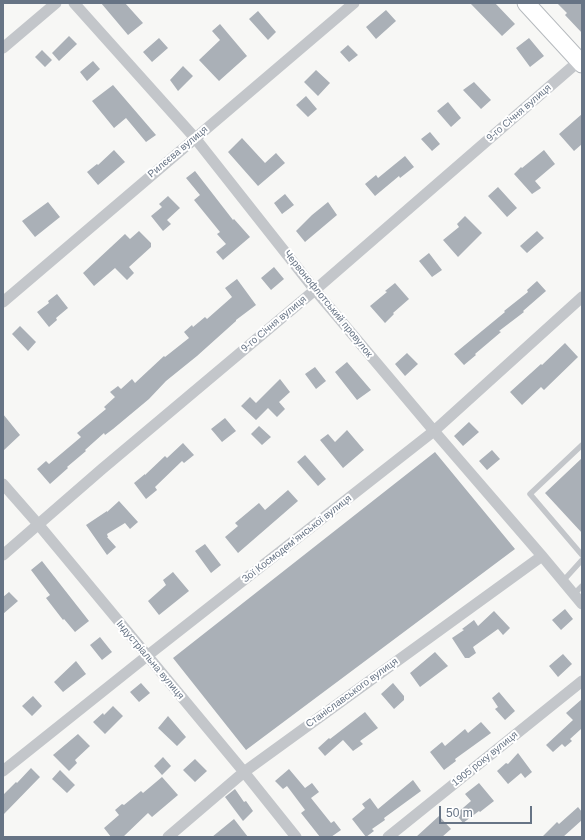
<!DOCTYPE html>
<html>
<head>
<meta charset="utf-8">
<style>
  body { margin:0 }
  #map { position:relative; width:585px; height:840px; overflow:hidden; background:#f7f7f5; font-family:Helvetica,sans-serif }
  canvas { display:block }
  .frame { position:absolute; inset:0; border:4px solid #677485; pointer-events:none }
  .scale { position:absolute; left:439px; top:806px; width:93px; height:18px; box-sizing:border-box; border:2px solid #677485; border-top:0; padding-left:5px; font-size:12px; line-height:14px; white-space:nowrap; color:#677485; -webkit-text-stroke:3px #fff; paint-order:stroke }
</style>
</head>
<body>
<div id="map">
<canvas width="585" height="840"></canvas>
<div class="frame"></div>
<div class="scale">50 m</div>
</div>
<script>
const c = document.querySelector('canvas').getContext('2d');
c.lineJoin = 'round';
function fill(path, color) {
  c.fillStyle = color;
  c.fill(path, 'evenodd');
}
function stroke(path, color, width, dash) {
  c.strokeStyle = color;
  c.lineWidth = width;
  c.lineCap = dash ? 'butt' : 'round';
  c.setLineDash(dash || []);
  c.stroke(path);
}
function label(font, color, halo, rows, align = 'center') {
  c.font = font + ' Helvetica,sans-serif';
  c.lineWidth = 4;
  c.setLineDash([]);
  c.textBaseline = 'middle';
  c.strokeStyle = halo;
  c.fillStyle = color;
  for (const [text, x, y, turn = 0] of rows) {
    c.save();
    c.translate(x, y);
    c.rotate((+turn || 0) * Math.PI / 180);
    c.textAlign = isNaN(turn) ? turn : align;
    if (halo) c.strokeText(text, 0, 0);
    c.fillText(text, 0, 0);
    c.restore();
  }
}
const building = new Path2D(`
  M101 3H125L143 23 128 35Z
  M470 3H495L515 24 502 36Z
  M557 3H582V33L565 15 567 13Z
  M386 10 396 21 376 39 366 27Z
  M258 11 276 32 268 40 249 19Z
  M220 24 247 56 219 81 199 60 220 40 212 31Z
  M69 36 77 44 59 61 52 53Z
  M159 38 168 48 152 62 143 52Z
  M529 38 544 56 530 67 516 48Z
  M348 45 358 55 349 62 340 52Z
  M42 50 52 60 45 67 35 57Z
  M93 61 100 69 87 81 80 72Z
  M183 66 193 76 178 91 170 80Z
  M316 70 330 83 318 96 304 82Z
  M474 82 491 100 481 109 463 90Z
  M113 85 156 135 146 142 126 118 114 128 92 101Z
  M306 96 317 109 308 117 296 105Z
  M448 102 461 118 451 127 437 111Z
  M582 114V144L574 151 559 134Z
  M430 132 440 144 432 151 421 139Z
  M242 138 265 163 276 153 285 163 258 186 228 152Z
  M114 150 125 162 98 185 87 172 97 164 98 165Z
  M544 150 555 164 535 181 541 188 532 194 514 174 521 167 522 168Z
  M405 156 414 167 400 178 399 176 375 196 365 184 376 175 378 178Z
  M195 171 233 220 234 219 250 237 223 260 216 252 226 244 217 234 220 232 194 200 200 195 186 178Z
  M498 187 517 208 507 217 488 196Z
  M285 194 294 205 282 214 274 203Z
  M168 196 180 208 167 220 171 224 163 231 151 216 162 207 159 204Z
  M48 202 60 217 35 237 22 221Z
  M328 202 337 215 305 242 296 231 312 215Z
  M465 216 482 233 458 257 443 240 459 227 457 224Z
  M139 231 151 243V247L129 267 134 273 127 280 115 268 94 286 83 273 125 234 130 239Z
  M537 231 544 238 527 253 520 246Z
  M429 253 442 270 432 277 419 261Z
  M274 267 284 279 271 290 261 278Z
  M237 279 256 305 236 320V321L197 356 166 381 149 399 113 429 105 435 104 433 85 450 86 451 67 467 68 468 50 484 37 469 46 461 49 464 81 437 77 433 106 409 104 407 115 397 110 392 118 386 121 389 132 379 135 383 164 356 165 357 189 338 184 332 192 325 193 327 205 317 207 319 232 297 225 288Z
  M537 281 546 291 523 311 524 312 499 331 501 332 475 354 476 355 464 365 454 354 505 312 504 311 528 292 527 290Z
  M395 283 409 299 393 313 394 314 385 323 370 306 387 292 385 291Z
  M57 294 68 308 56 318 57 320 49 327 37 312 49 303 48 301Z
  M20 326 36 342 28 351 12 334Z
  M565 343 578 357 544 390 541 387 522 405 510 392 541 364 542 365Z
  M407 353 418 364 405 376 395 364Z
  M347 362 371 390 357 400 335 372Z
  M315 367 326 381 316 389 305 374Z
  M280 379 290 392 279 402 285 409 277 417 268 408 256 420 241 406 250 397 256 403Z
  M3 414 20 435 3 451Z
  M225 418 236 431 222 442 211 429Z
  M469 422 479 432 463 446 454 436Z
  M259 426 271 437 262 445 251 434Z
  M347 430 364 450 343 468 320 440 328 434 335 442Z
  M183 443 194 455 184 463 182 461 155 487 157 490 146 499 134 483 145 474V475L165 456 167 458Z
  M492 450 500 459 487 470 479 461Z
  M435 452 515 549 246 750 173 658Z
  M305 455 326 479 318 486 297 462Z
  M582 458V533L545 493Z
  M288 490 298 501 238 553 225 537 238 526 235 523 259 503 265 510Z
  M119 501 138 522 130 529 125 523 107 534 108 537H107L116 547 107 555 86 525 107 511V512Z
  M205 544 221 565 211 573 195 551Z
  M42 561 89 621 75 632 64 619 63 620 46 598 50 595 31 570Z
  M173 572 189 591 159 615 148 601 166 585 163 580Z
  M9 592 18 601 3 614V597Z
  M565 609 573 619 561 630 552 620Z
  M494 611 510 628 503 635 498 629 473 647 476 653 469 658H465L452 638 464 630 462 629 474 620 478 626Z
  M100 637 112 652 102 660 90 645Z
  M435 652 448 666 420 687 410 673Z
  M563 654 572 664 558 677 549 666Z
  M76 661 86 674 63 692 54 682Z
  M141 683 150 693 139 702 130 692Z
  M393 683 404 696V700L394 709 381 694Z
  M499 692 515 711 505 720 495 709 498 707 492 698Z
  M33 696 42 706 32 716 22 706Z
  M582 699V730L581 729 570 739 572 741 565 747 562 744 553 752 546 745 573 720 566 713Z
  M113 706 123 716 105 734 93 722 103 713 104 715Z
  M365 712 378 728 360 741 363 744 353 751 343 740 325 756 318 748 329 738 330 739Z
  M168 716 186 737 177 746 158 728Z
  M481 722 491 733 455 759 456 761 444 770 430 752 442 742 445 746 465 729 468 733Z
  M78 734 90 746 75 760 77 763 69 771 53 755Z
  M518 753 532 772 525 778 521 773 508 784 497 771 506 763 508 764Z
  M163 757 171 766 162 775 154 766Z
  M195 759 207 771 195 782 183 770Z
  M31 768 40 777 3 815V795L16 782 17 783Z
  M289 769 305 788 312 783 319 792 311 798 331 823 334 821 341 830 331 837H320L301 813 305 810 287 786 283 789 275 781Z
  M60 770 75 785 67 793 52 779Z
  M162 777 178 795 152 817 148 813 123 837H111L104 828 119 815 115 810 122 804 124 805 141 791 143 793Z
  M413 780 421 791 384 818 385 820 372 829 374 831 366 837 352 819 365 808 362 804 370 798 378 809Z
  M479 783 494 801 480 812 479 811 463 823 456 814 471 801 465 794Z
  M235 789 244 802 246 801 253 811 243 821 225 797Z
  M578 807 582 812V820L563 837H542L557 822 559 824Z
  M439 816 451 829 442 837H416Z
  M234 819 248 837H212Z`);
const lane = new Path2D(`
  M582 445 530 494 582 555
  M563 581 582 560
  M574 594 582 586`);
const street = new Path2D(`
  M74 3 195 138 315 290 434 431 542 556 582 604
  M3 48 56 3
  M3 302 354 3
  M3 484 38 524 244 772 296 837
  M3 555 102 469 315 290 579 61
  M3 771 147 656 434 431 582 297
  M168 837 244 772 542 556
  M388 837 582 681`);
const primary = new Path2D(`
  M526 3 582 64`);
const streetNames = [
  ["9-го Січня вулиця",519,113,-41],
  ["Рилєєва вулиця",178,152,-40],
  ["Червонофлотський провулок",328,304,51],
  ["9-го Січня вулиця",274,324,-40],
  ["Зої Космодем’янської вулиця",297,539,-38],
  ["Індустріальна вулиця",150,660,50],
  ["Станіславського вулиця",352,693,-36],
  ["1905 року вулиця",485,759,-39]
];
fill(building, '#aab0b7');
stroke(primary, '#b6babe', 19);
stroke(lane, '#c3c6ca', 5.5);
stroke(street, '#c3c6ca', 11);
stroke(primary, '#fff', 17);
label('10px', '#677485', '#fff', streetNames);
</script>
</body>
</html>
